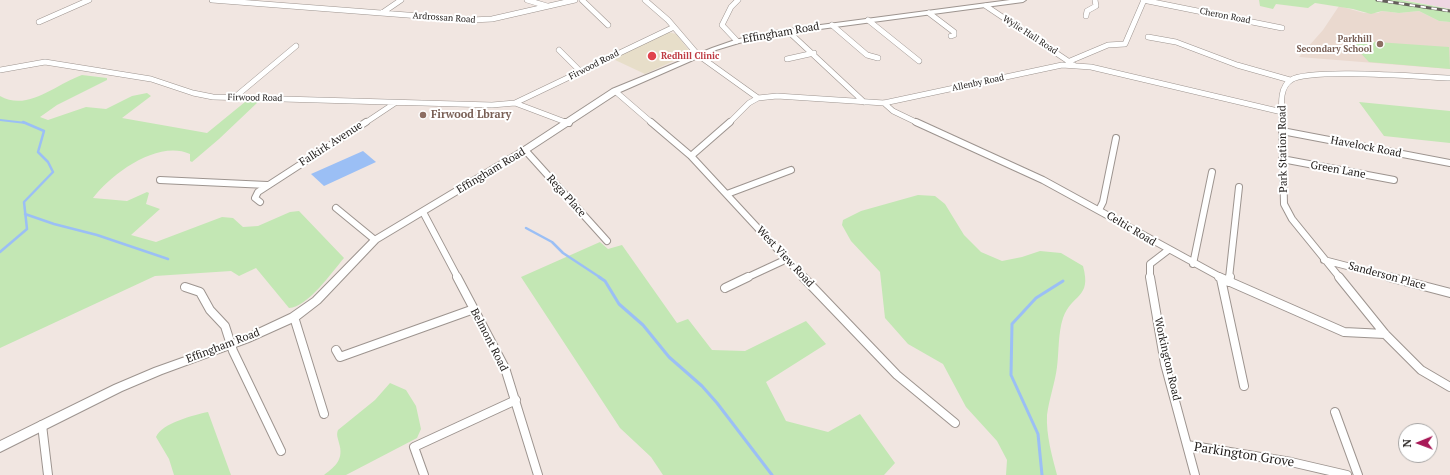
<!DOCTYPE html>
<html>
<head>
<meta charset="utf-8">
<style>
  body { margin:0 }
  #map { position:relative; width:1450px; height:475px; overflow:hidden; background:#f1e6e1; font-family:"PT Serif",serif }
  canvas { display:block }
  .north { position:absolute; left:1398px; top:423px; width:40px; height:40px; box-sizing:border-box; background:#fff; border:1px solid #a8a6a5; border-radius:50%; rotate:269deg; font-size:11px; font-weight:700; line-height:16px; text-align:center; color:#25211f }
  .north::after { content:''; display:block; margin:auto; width:14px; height:18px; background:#a81957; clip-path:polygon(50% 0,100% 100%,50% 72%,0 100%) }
</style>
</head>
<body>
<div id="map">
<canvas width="1450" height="475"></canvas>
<div class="north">N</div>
</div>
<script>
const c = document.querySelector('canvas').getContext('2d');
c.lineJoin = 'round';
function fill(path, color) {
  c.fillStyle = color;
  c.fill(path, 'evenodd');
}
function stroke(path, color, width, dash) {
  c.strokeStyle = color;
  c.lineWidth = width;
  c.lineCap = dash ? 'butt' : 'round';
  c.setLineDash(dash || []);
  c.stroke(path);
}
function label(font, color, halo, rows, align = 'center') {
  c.font = font + ' "PT Serif",serif';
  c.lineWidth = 4;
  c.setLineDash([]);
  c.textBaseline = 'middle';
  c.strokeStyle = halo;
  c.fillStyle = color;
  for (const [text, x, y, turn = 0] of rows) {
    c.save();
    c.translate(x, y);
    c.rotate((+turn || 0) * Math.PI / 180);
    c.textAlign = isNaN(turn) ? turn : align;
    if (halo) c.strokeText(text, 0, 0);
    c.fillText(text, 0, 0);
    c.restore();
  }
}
const commercial = new Path2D(`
  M1401 0H1450V9L1410 1Z`);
const built = new Path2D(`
  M1339 6 1364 13H1378L1382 11 1399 13 1419 11 1439 21 1450 22V69L1299 57 1323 30Z`);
const medical = new Path2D(`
  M668 32 676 34 691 53 645 74 613 59Z`);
const green = new Path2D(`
  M1259 0H1401L1450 9V22L1439 21 1419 11 1399 13 1382 11 1371 14 1353 9 1315 3 1308 8 1276 4 1273 9 1260 6Z
  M1348 40 1449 47 1450 69 1369 62Z
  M82 75 107 78V80L57 105 40 117 48 120 86 107 106 109 132 96 147 93 151 96 122 118 207 133 245 102H258L219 139 192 162 190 161V154C158 139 111 174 93 198L127 201 147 192 149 193 146 204 160 209 131 235 156 242 222 217 233 218 243 227 258 226 290 212 299 211 344 258C332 272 308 307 289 308L256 268 239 276 231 271 155 276 0 348V96C28 112 56 84 82 75Z
  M1359 102 1450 111V143L1384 136Z
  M918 195 935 196 945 204 964 235 981 252 1002 261 1022 257 1040 251 1061 253 1083 266C1092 299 1072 293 1063 318 1058 333 1059 352 1057 367 1055 383 1049 399 1047 415 1046 435 1052 456 1057 475H1006L1007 460 997 441 966 407 943 364 908 344 885 318 880 272 851 241 842 225 843 220 861 211Z
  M600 242 608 249 622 245 677 323 688 319 712 350 745 351 806 321 826 344 766 382 786 421 828 432 860 414 895 463 884 475H663L651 457 620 428 521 277Z
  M390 383 406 390 416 406 421 429 417 438 346 475H324C336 466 344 459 339 443 338 438 336 435 338 430L375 400Z
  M208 412 231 475H174L169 459 156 437C162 423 194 415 208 412Z`);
const water = new Path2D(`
  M363 151 376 162 324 186 311 174Z`);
const streamFar2 = new Path2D(`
  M0 120 26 123`);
const streamFar1 = new Path2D(`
  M25 214 54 224 97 235 168 259
  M526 228 552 242 563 253 601 278
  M0 252 27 229 24 202 53 172 48 162 38 152 44 131 23 122`);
const stream = new Path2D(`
  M599 277 605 281 619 304 643 325 669 357 702 386 717 403 772 475
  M1042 475 1038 434 1011 375 1012 324 1036 298 1063 281`);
const streetFar2 = new Path2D(`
  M212 0 472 20 492 19 575 0
  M527 0 547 6
  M582 0 608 25
  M645 0 668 20 698 55 758 98
  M1143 0 1282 28
  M986 6 1074 65
  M382 13 401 0
  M929 13 954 32V35L951 36
  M1086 16 1087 11 1096 6 1095 0
  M868 20 919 61
  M39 22 89 0
  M832 25 867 55 878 58
  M790 33 864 102
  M1148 37 1176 42 1237 65 1290 80
  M737 41 722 25 731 7 738 0
  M559 50 581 72
  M787 59 814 53
  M1070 61 1108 45 1125 44 1144 0
  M0 70 45 62 151 79 193 93 213 97 492 105 515 103 674 27
  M615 91 652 123
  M235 97 296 46
  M515 103 568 123
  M884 103 893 111 918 123
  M365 123 395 103
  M729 123 749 103 758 98 777 96 884 103 1062 65 1091 67 1282 112
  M1282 123C1282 109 1278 88 1291 80 1308 68 1423 77 1450 78`);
const streetFar1 = new Path2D(`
  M565 122 569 123
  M651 122 691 156 804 278
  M916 122 1043 180 1222 278
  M1282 122 1284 204 1292 219 1340 278
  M1282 131 1450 163
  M525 150 607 241
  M691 156 730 122
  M1282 159 1394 180
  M160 180 267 185
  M727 194 791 170
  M260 202 255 198 258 192 366 122
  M336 208 375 240
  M1099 210 1103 202 1116 138
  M423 212 458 278
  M1324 260 1393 278
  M1193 264 1212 172
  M746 278 787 259
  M1150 278V264L1167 251
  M1229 278 1239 187`);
const street = new Path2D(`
  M457 277 505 368 538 475
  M803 277 897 375 955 423
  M1150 277 1165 364 1195 475
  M1219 277 1344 332 1385 334
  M1339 277 1385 334 1421 370 1450 387
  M1389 277 1450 293
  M1221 279 1244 386
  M1229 282 1230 277
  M185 287 200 292 210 310 225 326 233 351 281 451
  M725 288 748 277
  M294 317 324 414
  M336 350 340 357 474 309
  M1335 412 1358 475
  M42 425 48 475
  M1187 445 1291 462 1347 475
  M424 475 414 447 516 400`);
const secondary = new Path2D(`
  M1010 0H1026L1023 2 775 35 739 43 716 50 618 93 528 152 378 242 320 303 298 320 249 342 162 374 122 391 0 452V441L114 385 154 368 241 337 290 314 313 298 372 238 522 148 612 89 712 48 735 40 775 31Z`);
const rail = new Path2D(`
  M1377 0 1450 11`);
const markers = [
  [1380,44,4,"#8d6e63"],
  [652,56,5,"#e0444e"],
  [423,115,4,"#8d6e63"]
];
const farStreetnames = [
  ["Cheron Road",1225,16,11],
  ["Ardrossan Road",444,18,4],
  ["Wylie Hall Road",1030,35,33],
  ["Firwood Road",594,65,-27],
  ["Allenby Road",978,83,-12],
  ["Firwood Road",255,98,1]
];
const farEducationnames = [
  ["Parkhill",1372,39],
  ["Secondary School",1372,49]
];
const farHealthnames = [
  ["Redhill Clinic",661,56]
];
const streetNames = [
  ["Effingham Road",781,33,-10],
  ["Falkirk Avenue",331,144,-33],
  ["Havelock Road",1366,147,11],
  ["Park Station Road",1283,149,-91],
  ["Green Lane",1338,170,10],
  ["Effingham Road",491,171,-31],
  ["Rega Place",566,196,48],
  ["Celtic Road",1131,229,31],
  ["West View Road",785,257,47],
  ["Sanderson Place",1387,276,15],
  ["Belmont Road",489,340,63],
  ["Effingham Road",223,346,-21],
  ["Workington Road",1167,359,77]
];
const educationNames = [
  ["Firwood Lbrary",431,115]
];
const nearStreetnames = [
  ["Parkington Grove",1244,455,9]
];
fill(commercial, '#efd7e2');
fill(built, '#ead9cf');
fill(medical, '#e7dec9');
fill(green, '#c3e7b4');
fill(water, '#9bbff5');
stroke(streamFar2, '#9bbff5', 2);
stroke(streamFar1, '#9bbff5', 2.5);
stroke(stream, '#9bbff5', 3);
stroke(streetFar2, '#9d948f', 6);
stroke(streetFar1, '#9d948f', 8);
stroke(street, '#9d948f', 10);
stroke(secondary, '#9d948f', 2);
stroke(streetFar2, '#fff', 5);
stroke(streetFar1, '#fff', 6);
stroke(street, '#fff', 8);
fill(secondary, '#fff');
stroke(rail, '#655f5c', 3);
stroke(rail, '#fff', 2, [5.5]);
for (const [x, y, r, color] of markers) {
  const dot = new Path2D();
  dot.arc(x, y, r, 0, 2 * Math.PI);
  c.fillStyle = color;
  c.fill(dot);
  stroke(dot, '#fff', 1.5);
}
label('9px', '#25211f', '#fff', farStreetnames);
label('bold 9px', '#785e54', '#fff', farEducationnames, 'right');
label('bold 9px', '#be3a42', '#fff', farHealthnames, 'left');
label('11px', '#25211f', '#fff', streetNames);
label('bold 11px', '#785e54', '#fff', educationNames, 'left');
label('13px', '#25211f', '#fff', nearStreetnames);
</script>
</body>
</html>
